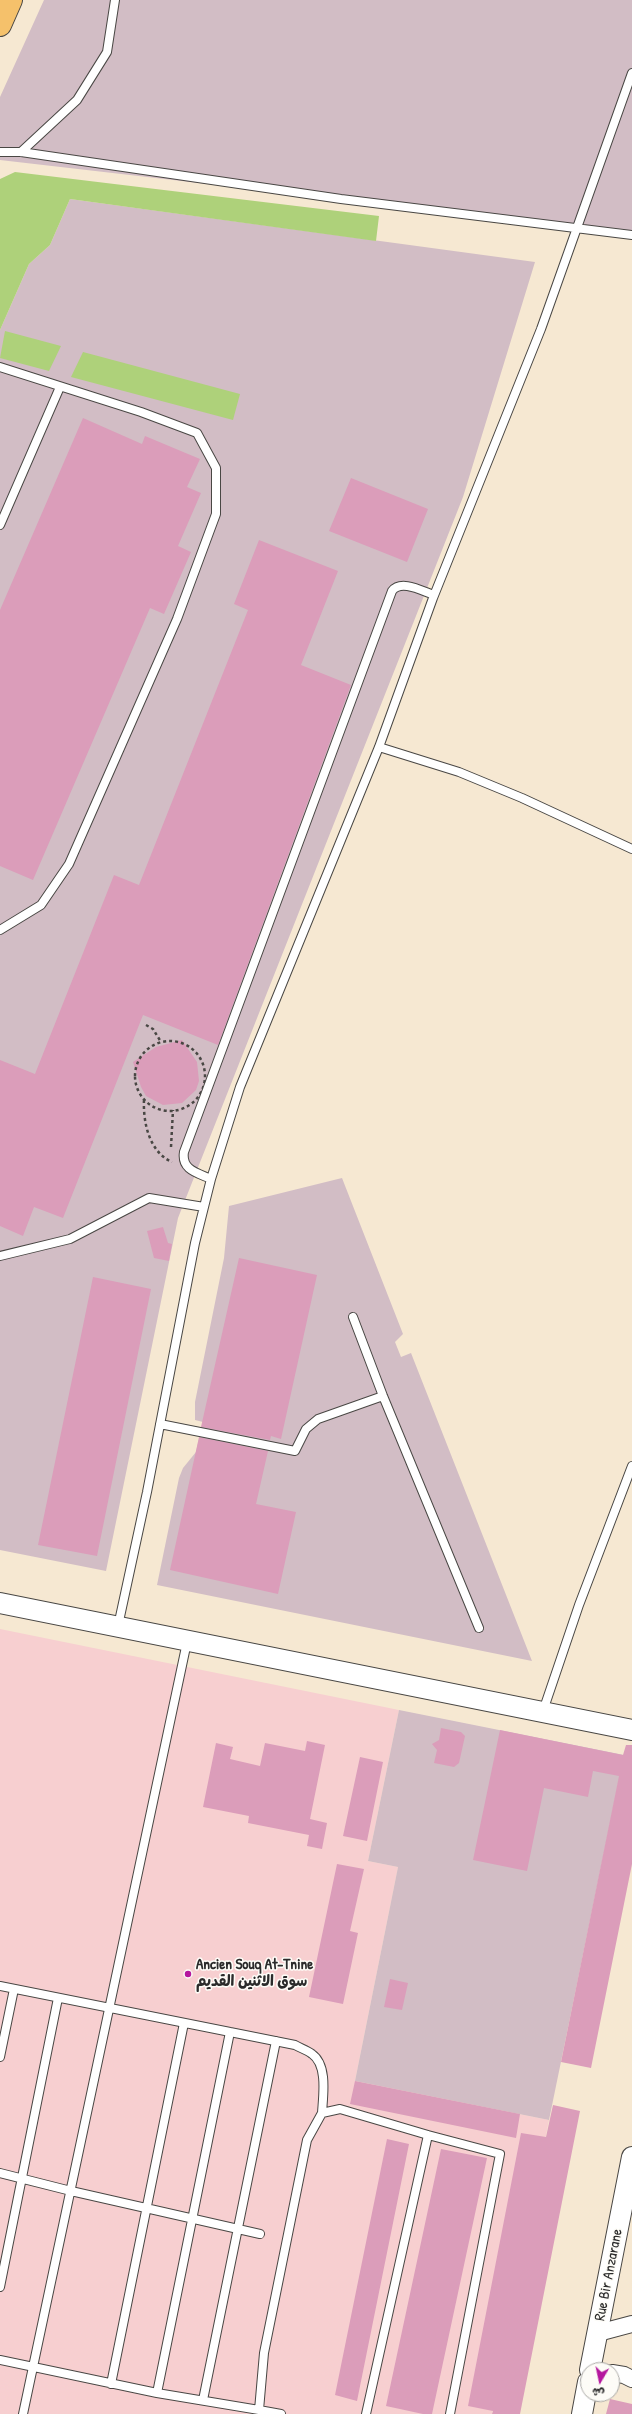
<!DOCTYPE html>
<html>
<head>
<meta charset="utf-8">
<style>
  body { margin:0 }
  #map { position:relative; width:632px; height:2414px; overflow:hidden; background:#f6e8d2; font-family:"Patrick Hand","Playpen Sans Arabic",sans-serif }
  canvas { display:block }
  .north { position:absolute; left:580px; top:2362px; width:40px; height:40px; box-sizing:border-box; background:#fdfcf7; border:1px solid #a9a8a5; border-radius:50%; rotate:189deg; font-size:11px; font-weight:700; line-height:16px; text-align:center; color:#2b2b2b }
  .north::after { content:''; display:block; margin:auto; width:14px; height:18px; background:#b5179e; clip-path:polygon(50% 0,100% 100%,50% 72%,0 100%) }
</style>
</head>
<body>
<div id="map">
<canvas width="632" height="2414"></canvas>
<div class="north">ش</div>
</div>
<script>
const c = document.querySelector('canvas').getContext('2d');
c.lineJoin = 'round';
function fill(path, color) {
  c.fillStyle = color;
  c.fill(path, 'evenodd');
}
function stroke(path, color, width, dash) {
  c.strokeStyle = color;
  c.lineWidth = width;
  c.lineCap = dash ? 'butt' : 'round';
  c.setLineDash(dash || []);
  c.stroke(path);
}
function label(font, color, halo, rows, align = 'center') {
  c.font = font + ' "Patrick Hand","Playpen Sans Arabic",sans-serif';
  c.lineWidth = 3;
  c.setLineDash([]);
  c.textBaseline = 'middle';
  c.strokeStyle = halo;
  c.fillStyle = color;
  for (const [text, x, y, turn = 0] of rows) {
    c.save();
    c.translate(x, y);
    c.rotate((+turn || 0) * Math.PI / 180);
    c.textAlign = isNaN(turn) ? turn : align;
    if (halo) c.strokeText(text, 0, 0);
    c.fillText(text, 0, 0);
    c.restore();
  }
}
const built = new Path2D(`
  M0 1629 399 1710 368 1861 398 1867 355 2081 549 2120 492 2414H0Z`);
const industrial = new Path2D(`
  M44 0H632V233L0 160V97Z
  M70 199 535 262 463 497 178 1218 106 1571 0 1550V330L29 264 50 245Z
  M342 1178 403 1334 395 1342 401 1357 411 1353 532 1661 157 1585 179 1478 183 1468 196 1452 203 1422 195 1420V1402L224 1258 229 1206Z
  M399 1710 624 1755 549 2120 355 2081 398 1867 368 1861Z`);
const green = new Path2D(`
  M15 172 379 216 376 241 70 199 50 245 29 264 0 330V179Z
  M5 331 61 346 49 371 0 358Z
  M83 352 240 394 233 420 71 377Z`);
const building = new Path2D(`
  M83 418 142 444 145 436 200 459 187 487 201 493 178 546 191 552 164 614 150 608 33 880 0 866V610Z
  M351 478 428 509 407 562 329 531Z
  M259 540 338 571 301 665 351 685 218 1045 143 1015 63 1218 34 1207 23 1236 0 1226V1060L35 1074 114 875 139 885 248 610 234 604Z
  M182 1040 197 1062 199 1081 196 1090 182 1103 163 1105 146 1096 141 1087 133 1062 156 1047Z
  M163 1227 168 1243 172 1244 169 1261 154 1258 147 1231Z
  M239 1258 317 1275 281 1439 271 1436 270 1440 201 1427Z
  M93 1277 151 1289 97 1556 38 1545Z
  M199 1437 268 1451 256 1504 296 1512 278 1594 170 1570Z
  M441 1728 461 1732 465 1736 459 1763 454 1767 434 1763 437 1750 432 1744 439 1740Z
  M500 1730 623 1755 626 1745H632V1864L591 2068 561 2062 619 1776 593 1771 588 1797 544 1788 527 1871 473 1860Z
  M307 1741 325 1745 310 1819 327 1823 322 1849 307 1846 309 1835 248 1823 249 1816 203 1807 216 1743 233 1747 230 1759 260 1766 265 1743 305 1751Z
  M360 1757 383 1762 367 1841 343 1836Z
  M337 1864 364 1869 350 1931 358 1933 343 2004 309 1997Z
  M390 1979 408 1983 402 2010 384 2007Z
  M355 2081 520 2114 516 2138 350 2104Z
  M553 2105 580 2111 520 2414H492L493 2411 468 2406 521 2133 546 2137Z
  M387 2139 409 2144 357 2401 335 2395Z
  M441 2149 487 2158 432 2414H423L386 2406Z
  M610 2399 632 2404V2414H606Z`);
const path = new Path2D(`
  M146 1025 153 1029 161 1042
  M135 1076a35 35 0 1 1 70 0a35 35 0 1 1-70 0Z
  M144 1100C143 1122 149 1152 172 1162
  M171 1147 173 1110`);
const service = new Path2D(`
  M0 152H21L341 199 632 235
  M21 152 77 100 107 52 115 0
  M0 367 141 412 197 433 216 468V514L177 619 69 864 41 905 0 930
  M0 525 60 387
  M379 747 459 772 522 798 632 849
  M211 1179C198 1173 181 1170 184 1152L392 591C401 579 422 591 434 595
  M0 1256 70 1239 149 1198 204 1207
  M353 1317 383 1396 479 1628
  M160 1424 295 1451 306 1429 318 1419 383 1396
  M118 1626 147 1492 195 1243 211 1179 240 1087 379 747 433 598 541 329 632 73
  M543 1711 579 1605 632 1466
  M0 1986 295 2045C300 2048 307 2050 312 2054 328 2065 323 2096 322 2113
  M0 2057 14 1989
  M0 2173 71 2191 260 2234
  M0 2287 58 1998
  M0 2360 157 2393 259 2410
  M111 2384 184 2023
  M157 2393 230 2032
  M203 2400 276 2041
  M23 2414 187 1642
  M281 2414 259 2410 264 2353 307 2140 322 2113 340 2109 428 2135
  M366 2414 428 2135 500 2154 450 2414`);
const minor = new Path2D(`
  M598 2333 632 2324
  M612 2373 624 2375 632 2379`);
const tertiary = new Path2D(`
  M0 1603 632 1730
  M590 2370 632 2157
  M582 2414 588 2382`);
const primary = new Path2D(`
  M0 25 11 0`);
const markers = [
  [188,1974,4,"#b5179e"]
];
const poiNames = [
  ["Ancien Souq At-Tnine",196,1965],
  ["سوق الاثنين القديم",196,1982]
];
const streetNames = [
  ["Rue Bir Anzarane",609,2275,-79]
];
fill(built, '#f7cfd0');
fill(industrial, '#d2bdc5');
fill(green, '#aed17a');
fill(building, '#db9dba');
stroke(service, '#494744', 10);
stroke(minor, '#494744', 18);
stroke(tertiary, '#494744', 22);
stroke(primary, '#494744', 24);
stroke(path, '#494744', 2.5, [3, 3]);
stroke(service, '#fff', 8);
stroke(minor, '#fff', 16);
stroke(tertiary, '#fff', 20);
stroke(primary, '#f5c16b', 22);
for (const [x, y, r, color] of markers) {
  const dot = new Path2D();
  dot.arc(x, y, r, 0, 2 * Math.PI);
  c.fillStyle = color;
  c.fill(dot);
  stroke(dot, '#fdfcf7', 1.5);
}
label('bold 15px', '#2b2b2b', '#fdfcf7', poiNames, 'left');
label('15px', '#2b2b2b', '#fdfcf7', streetNames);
</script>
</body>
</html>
